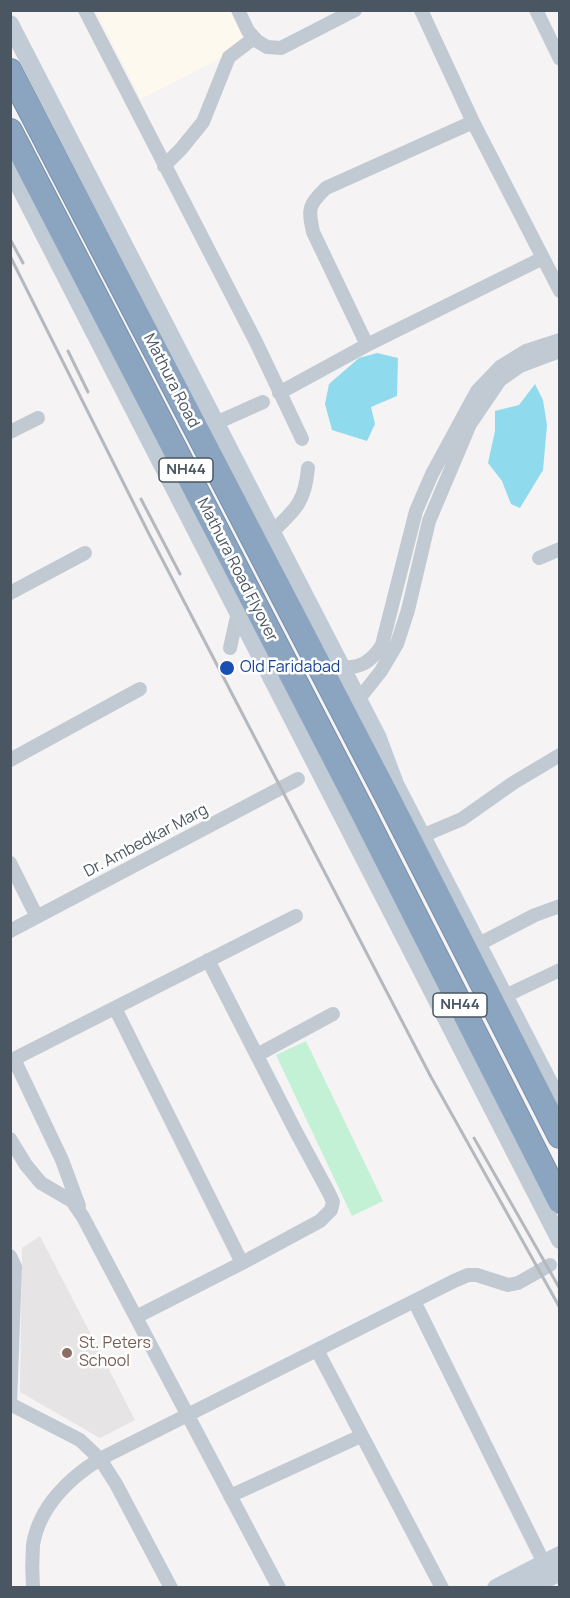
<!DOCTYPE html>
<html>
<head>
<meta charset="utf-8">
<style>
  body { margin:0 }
  #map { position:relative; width:570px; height:1598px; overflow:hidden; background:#f5f3f3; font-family:Manrope,sans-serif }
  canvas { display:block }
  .frame { position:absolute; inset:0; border:12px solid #4a5661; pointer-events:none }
</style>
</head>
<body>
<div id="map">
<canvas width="570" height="1598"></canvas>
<div class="frame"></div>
</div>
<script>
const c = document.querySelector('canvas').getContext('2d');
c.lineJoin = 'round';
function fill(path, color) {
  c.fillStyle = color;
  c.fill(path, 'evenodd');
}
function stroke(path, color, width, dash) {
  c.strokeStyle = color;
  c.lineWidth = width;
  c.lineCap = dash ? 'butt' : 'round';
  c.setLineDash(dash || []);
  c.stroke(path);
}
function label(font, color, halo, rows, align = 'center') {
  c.font = font + ' Manrope,sans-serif';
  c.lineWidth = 5;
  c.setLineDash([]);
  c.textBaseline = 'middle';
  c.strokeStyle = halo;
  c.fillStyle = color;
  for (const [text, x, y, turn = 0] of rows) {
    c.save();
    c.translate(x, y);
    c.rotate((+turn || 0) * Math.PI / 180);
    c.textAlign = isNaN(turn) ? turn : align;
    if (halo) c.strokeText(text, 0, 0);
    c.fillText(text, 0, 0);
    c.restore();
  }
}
const commercial = new Path2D(`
  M96 11H233L250 43 141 99Z`);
const education = new Path2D(`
  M40 1236 135 1420 100 1438 20 1392 22 1248Z`);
const green = new Path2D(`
  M306 1041 383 1201 352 1216 276 1055Z`);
const water = new Path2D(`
  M377 353 398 358 397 396 371 407 375 424 367 441 332 430 325 404 329 384 359 358Z
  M535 384 543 400 547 425 543 470 520 508 511 504 502 481 488 463 495 431V411L519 405Z`);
const street = new Path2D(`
  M85 10 256 342 302 439
  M238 10 248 31 257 41 267 47 281 48 355 10
  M421 10 473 122 560 291
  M536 10 560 59
  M164 166 181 149 203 122 229 57 254 38
  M367 345 313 232C308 209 308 205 326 188L473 122
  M279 393 367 345 543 258
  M216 423 263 402
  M10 432 38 418
  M272 532C296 509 305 502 308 468
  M539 558 560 549
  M10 593 85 553
  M230 648 238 612
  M340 667C360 669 371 662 382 645L416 511 432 474 477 391 500 367 526 351 560 340
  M358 700 381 671 397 644 408 610 429 521 470 424 500 380 520 366 560 351
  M10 760 140 689
  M422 836 462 819 513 783 560 755
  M10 863 37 917
  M10 931 298 779
  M479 944 535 915 560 906
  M505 996 560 970
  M115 1008 242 1263
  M257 1055 333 1014
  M14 1059 62 1160 79 1206
  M10 1061 296 916
  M10 1139 26 1165 41 1183 72 1201 83 1217 279 1588
  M10 1256 15 1267 10 1404 80 1440 100 1459 116 1484 171 1588
  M414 1301 544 1563
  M136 1317 242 1263 320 1221 331 1210 333 1202 329 1193 295 1130 208 960
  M317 1350 442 1588
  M230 1496 361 1436
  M33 1588C32 1574 32 1559 33 1545 39 1507 69 1478 100 1459L454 1281 468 1275H477L508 1285 518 1283 550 1265`);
const secondary = new Path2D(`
  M10 24 377 736 395 784 560 1104
  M10 168 560 1240
  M496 1588 560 1555
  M529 1588 560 1572`);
const highway = new Path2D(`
  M10 71 388 798 560 1136
  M10 131 361 809 560 1201`);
const rail = new Path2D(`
  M10 239 23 263
  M10 256 148 532 431 1077 560 1308
  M68 351 88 392
  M141 499 180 574
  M474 1138 560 1289`);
const markers = [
  [227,668,8,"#1a4fb4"],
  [67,1353,6,"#8d6e63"]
];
const shields = [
  [186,470,54],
  [460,1005,54]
];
const shieldNames = [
  ["NH44",186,470],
  ["NH44",460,1005]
];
const streetNames = [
  ["Mathura Road",171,381,63],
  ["Mathura Road Flyover",237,570,63],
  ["Dr. Ambedkar Marg",146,841,-28]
];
const transitNames = [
  ["Old Faridabad",240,668]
];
const educationNames = [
  ["St. Peters",79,1344],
  ["School",79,1362]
];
fill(commercial, '#fdf9ef');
fill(education, '#e6e4e5');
fill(green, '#c3f1d5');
fill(water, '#90daee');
stroke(highway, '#7690ad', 26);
stroke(street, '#c1cad2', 14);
stroke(secondary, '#c1cbd6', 18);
stroke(highway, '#8ba5c1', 24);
stroke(rail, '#b5b8bd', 3);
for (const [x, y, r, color] of markers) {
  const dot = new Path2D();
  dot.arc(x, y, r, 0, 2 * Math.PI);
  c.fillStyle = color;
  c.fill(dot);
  stroke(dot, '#fff', 2);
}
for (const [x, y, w] of shields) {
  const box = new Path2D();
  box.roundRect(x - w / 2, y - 12, w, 24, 4.5);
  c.fillStyle = '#fff';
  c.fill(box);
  stroke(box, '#4a5661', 1.5);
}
label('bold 15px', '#4a5661', null, shieldNames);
label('16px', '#4a5661', '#fff', streetNames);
label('16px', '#164399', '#fff', transitNames, 'left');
label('16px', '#785e54', '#fff', educationNames, 'left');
</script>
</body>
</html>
